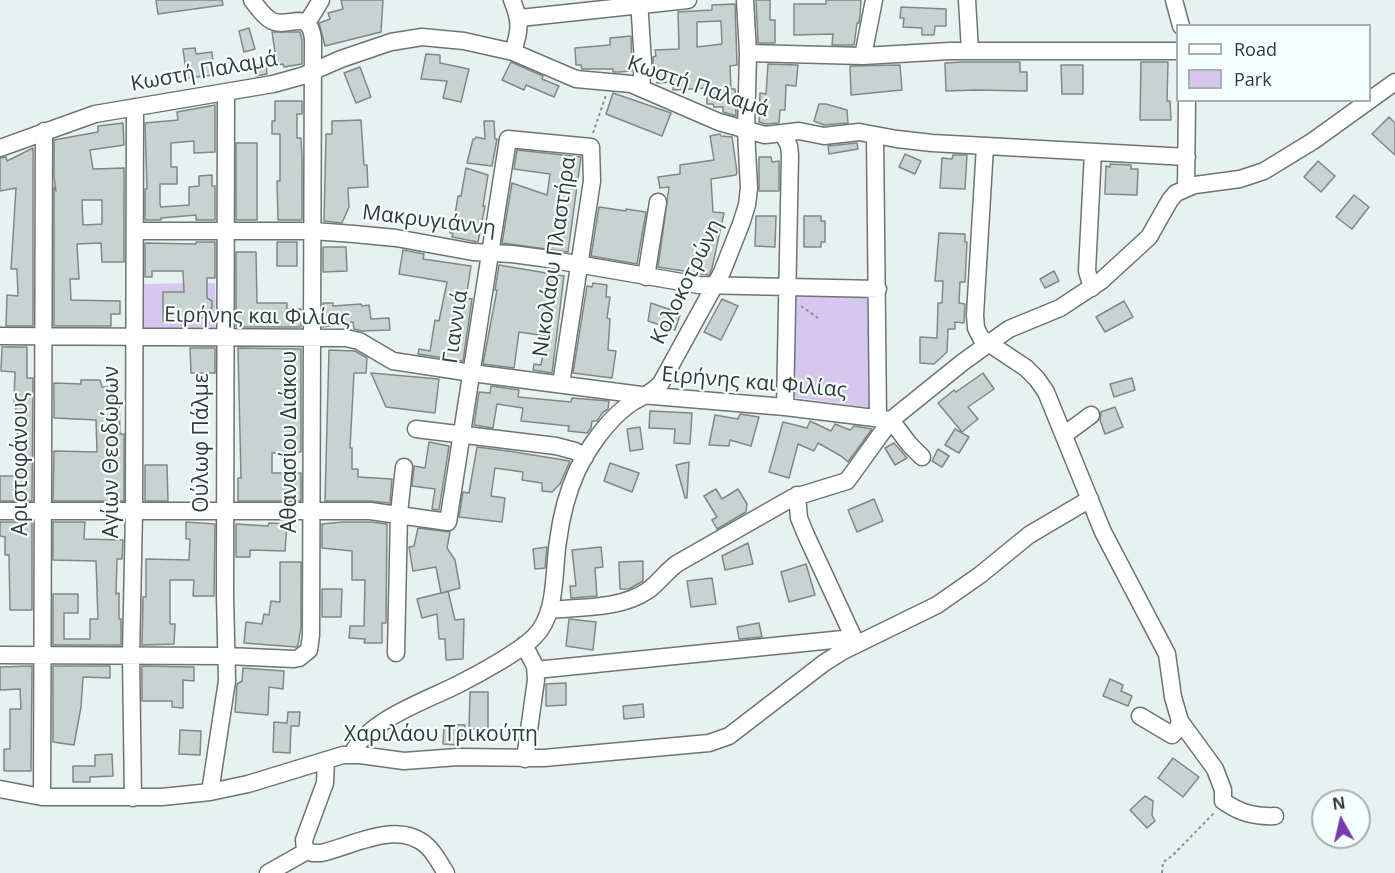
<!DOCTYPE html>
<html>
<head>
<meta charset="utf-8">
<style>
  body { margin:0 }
  #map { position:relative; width:1395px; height:873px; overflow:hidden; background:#e7f2f0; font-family:"Open Sans",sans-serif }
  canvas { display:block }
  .legend { position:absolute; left:1176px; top:24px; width:195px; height:78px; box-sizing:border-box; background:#f4fffd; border:2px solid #a8b0af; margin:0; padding:8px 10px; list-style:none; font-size:18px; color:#353939 }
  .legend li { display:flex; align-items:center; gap:12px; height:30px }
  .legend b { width:30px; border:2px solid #a8b0af }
  .north { position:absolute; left:1311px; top:789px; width:60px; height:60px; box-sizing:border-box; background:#f4fffd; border:2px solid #a8b0af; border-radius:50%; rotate:352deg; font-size:16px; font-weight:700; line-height:24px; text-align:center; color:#353939 }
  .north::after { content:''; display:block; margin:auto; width:21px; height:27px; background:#783cb2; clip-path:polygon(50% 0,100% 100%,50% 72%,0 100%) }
</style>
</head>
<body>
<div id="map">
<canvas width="1395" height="873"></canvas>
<ul class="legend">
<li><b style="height:8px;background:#fff"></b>Road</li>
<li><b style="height:16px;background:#d7c7ee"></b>Park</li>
</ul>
<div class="north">N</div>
</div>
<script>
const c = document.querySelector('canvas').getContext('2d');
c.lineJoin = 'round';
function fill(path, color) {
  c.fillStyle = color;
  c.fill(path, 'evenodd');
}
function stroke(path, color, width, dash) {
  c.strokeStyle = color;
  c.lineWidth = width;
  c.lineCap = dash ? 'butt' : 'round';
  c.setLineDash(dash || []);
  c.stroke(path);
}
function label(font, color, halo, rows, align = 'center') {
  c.font = font + ' "Open Sans",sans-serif';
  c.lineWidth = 4.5;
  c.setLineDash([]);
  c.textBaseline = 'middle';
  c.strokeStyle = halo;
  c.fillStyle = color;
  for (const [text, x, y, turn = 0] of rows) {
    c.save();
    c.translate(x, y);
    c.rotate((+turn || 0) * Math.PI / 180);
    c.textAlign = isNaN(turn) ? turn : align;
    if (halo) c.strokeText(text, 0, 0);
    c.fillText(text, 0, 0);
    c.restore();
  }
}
const green = new Path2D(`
  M215 283 216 329H141L140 284Z
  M795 293 873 295V408L792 397Z`);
const building = new Path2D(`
  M156 0H222L223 5 158 14Z
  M341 0H383L381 32 325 46 319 23 330 19 328 13 343 9Z
  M756 0H770V20H775V43H758Z
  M826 0H861L860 15 859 23H857L854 45H832L833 34 794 35V4H826Z
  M735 4 737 65 730 66 731 89H735L736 116 723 112V107H714L713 104H707V88L673 90V82L657 83V73H653V57L656 56 655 50 679 49 678 12 712 10V5ZM721 21 722 44 697 47V22Z
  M901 7 946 9V26H935L934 35H922V28L903 27 904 18H900Z
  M249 28 255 49 244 52 239 31Z
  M272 32H300L302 40V64L284 67 283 64 277 65Z
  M631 36 632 71 619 72H613V69H582L581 65H576L575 48 610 45V38Z
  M195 48 196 54 212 52 214 75 187 78 183 49Z
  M426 54 440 55V63L469 69 461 102 443 98 447 81 421 79Z
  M511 62 543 76 542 79 559 86 554 97 526 85 524 90 502 80Z
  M962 62H1020V72H1027V91L976 90 946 91 945 63Z
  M1141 62H1168L1167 101H1170L1171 120H1140Z
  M266 64 267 74 256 76 254 66Z
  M768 64 798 65 796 86 786 85 785 110H780L779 123 766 124 759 122 760 93 766 94Z
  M900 65 902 90 851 95 850 66Z
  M1061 65H1083V94H1062Z
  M360 67 371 97 356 103 344 73Z
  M613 93 671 113 662 136 606 114Z
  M275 101H302V114H297V138H301L302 157V220H278L277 181H280V134H272V121H275Z
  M819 104H826L847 110 848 123 824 125 814 121Z
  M215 105V152L194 153V141L171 143V167H177V184H160V204L161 207 189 205V187L199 186V176L212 175V186H215V220H196V215L161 218V220H145V189H147L145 123 178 120 177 112Z
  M1389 117 1395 123V155L1372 134Z
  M361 120 364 165H367L368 187 348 188 349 207 342 223 324 221 326 134H332V121Z
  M484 121H494L495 139H497L492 166 467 163 473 139H475L476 137 485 139Z
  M123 123 124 145 90 150 93 169 124 168V262H102L101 243 77 244 79 279H70L71 300 120 301V314H111V326H54V187L56 191 54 177V140L98 132V126ZM82 200H102V224L83 225Z
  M720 134 721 136 732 137 737 172 736 175 711 179 713 212 724 213 712 268 709 275 658 267 669 187 660 188 658 177 680 174V165L714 160 710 136Z
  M236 143H257V220H236Z
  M857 143 858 149 829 154 828 146Z
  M33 148V326H6L7 295 18 296 17 269H11L16 188 0 191V158L6 157 7 161Z
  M517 150 581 157 568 252 502 243 512 183 547 195 550 174 514 169Z
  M905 154 921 161 915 174 899 167Z
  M953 155H967L965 189 940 188 942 158 952 159Z
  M759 157H771L772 162 779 161V191H759Z
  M1318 161 1335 176 1321 192 1304 177Z
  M1110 164 1131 165V169H1138L1137 195 1105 194 1106 166 1110 167Z
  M466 168 488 175 483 206H485L478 242 452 237 453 233H450L452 220 454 221 458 196H461Z
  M1354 195 1369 207 1352 229 1336 217Z
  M599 207 626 211V209L646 212 637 264 591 256Z
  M756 216H776L775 247 755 246Z
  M804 216H821V221H825V242H821V247H804Z
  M939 233 965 234V242H967L965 282H960L959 303 965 304 964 323 955 322V329H948L947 352 934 364 920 363V337L937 338 938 303H942L943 281H935Z
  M196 242H215V278H207V298L212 301V308L207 311V317L198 318V321H163V292H184L183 271H152V277H145V243L196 244Z
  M277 242H297V266H277Z
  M323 247H346L347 271 323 272Z
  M403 250 424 254 423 259 471 266 466 298 472 299 463 361 418 354 419 349 430 351 435 320 439 321 447 282 399 274Z
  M236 252H256L257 303H287V309H301V327H236Z
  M499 265 564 276 552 373 533 370 534 364 541 365 546 336 519 332 514 368 483 364 497 290H495Z
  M1054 271 1059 281 1045 288 1040 279Z
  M593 283 607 285 606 297H610L607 318 610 319 608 350 616 351 612 378 573 373 587 286 592 287Z
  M722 299 738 306 721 340 704 332Z
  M1124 301 1133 317 1105 332 1096 317Z
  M323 303H333V306L361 304 362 306 369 305 371 319 389 318 390 330 362 331 354 329 353 322 323 327Z
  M651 303 671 310 670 312 680 315 675 330 648 321Z
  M2 347H27V378H33L32 501H0V476H18L17 417 14 400 15 372 1 371Z
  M190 348H215V373H191Z
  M238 348 301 349V452L272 453V473H301V501H238V478H241Z
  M329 350 355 351 367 358 366 373H354L350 448H352V469H358V477L392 479 390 503 370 501H325Z
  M371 373 439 379 435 413 386 407Z
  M983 373 994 389 968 407 978 419 962 432 938 403 954 390 956 392Z
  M1132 378 1135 390 1114 397 1110 384Z
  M81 380H100L102 387H113V399L119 400 120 434H124V501H53L54 451 97 452 96 420 54 418V383L81 384Z
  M491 386 519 390 518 397 571 402 572 398 609 401 608 409 603 412 597 421H592L591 428 587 433 568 431 569 426 521 421 523 408 497 404 493 428 474 425 479 392 490 393Z
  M1115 407 1123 427 1105 434 1100 420 1101 412Z
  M650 411 692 413 690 444 674 443 675 429 649 428Z
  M740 414 759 417 751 446 730 440 729 446 709 445 715 415 738 419Z
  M810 421 831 431 835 424 850 430 854 426 872 429 848 462 841 456 818 443 814 451 798 444 789 478 769 472 783 422 807 428Z
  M640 427 643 449 630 451 627 429Z
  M955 429 969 437 959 453 945 445Z
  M429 442 449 446 439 510 432 509 435 489 412 486 414 466 425 468Z
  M894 443 907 458 895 465 885 448Z
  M477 447 508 451 570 461 560 484 552 492 542 491V483L522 480 523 472 495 468 491 496 505 498 502 522 459 517 463 492 469 493Z
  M938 449 949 456 942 467 932 461Z
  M689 462 687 498H685L676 465Z
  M610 463 639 473 632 492 604 481Z
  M145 465H167L168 501H145Z
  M716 489 722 499 738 489 747 504 746 512 717 529 712 520 717 517 704 496Z
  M874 499 883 521 857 532 848 510Z
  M0 522H32V610H10L9 555H5V537L0 536Z
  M53 522H85L84 539 123 540 122 559H117L116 594 119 593V619H121V645H53V594H78V613H64V639H90V619H98L96 561 53 560Z
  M186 522 215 524 214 596H193L194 580H170V624H175L174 644 142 645 143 597H146V559L189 560 190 539H186Z
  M343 522H371L387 524 386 623H382V643H364L365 639 349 638 350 626H364L365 580H352V551L322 548V524Z
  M269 523 287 524 285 551 250 550V557H236V524L268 526Z
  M418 528 450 532 447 548 455 560 460 588 442 593 448 591 455 620 464 619 463 659 446 660 445 639H439L437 614 422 618 417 599 441 593 436 567 413 571 409 547 414 546Z
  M748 543 753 564 725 570 722 556Z
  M547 547 545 568 535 569 533 549Z
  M601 547 603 567 595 568 597 596 571 598 570 586H576L572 550Z
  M643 561V581L629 589H620L619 562Z
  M280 562H301V627L298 645 296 647 244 643 246 622 262 624 264 614 269 615 271 601 280 602Z
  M806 564 815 595 789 602 781 572Z
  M712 578 716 604 691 607 687 581Z
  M322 589H342L341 617H322Z
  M569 619 596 622 593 650 566 646Z
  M759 623 762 637 739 639 737 627Z
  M32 666 31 771H4V749H10V709H21L20 689 0 690V667Z
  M53 666H110V678L83 677 81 707 74 745 53 742Z
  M142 666 194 667V681L183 680V708L172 707V701H142Z
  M243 668 284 671 283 689 269 687 268 715 235 712 237 684 242 681Z
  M1110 679 1123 685 1121 691 1132 696 1128 706 1103 696Z
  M566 683V705L546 706V684Z
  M470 692H488V728L469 729Z
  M643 704 644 717 624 719 623 706Z
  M288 712H300L299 726H291L290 753 273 752 274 722 287 723Z
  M444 724 465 725 464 736H457L456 745 443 744Z
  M180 730 201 731 200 755 179 754Z
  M112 754 113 776 90 777V782H73V766H95V755Z
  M1173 758 1199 777 1183 797 1158 778Z
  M1145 796 1153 801 1152 815 1155 821 1147 828 1130 810Z`);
const path = new Path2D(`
  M593 133 606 95
  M801 306 818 318
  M1162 873 1163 862 1172 856 1214 813`);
const minor = new Path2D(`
  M512 0C521 22 520 30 513 52
  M639 0 643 63 641 88
  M967 0 970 51
  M1174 0 1181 26
  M520 18 688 0
  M307 23 321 0
  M748 53 863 56 950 51H1178
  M863 56 874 0
  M783 134 789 146 790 155 785 407
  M875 135 878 418
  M985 146 975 315 976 328 981 338 1026 368 1037 379 1046 392 1103 532 1167 654 1173 697 1180 721 1215 769 1223 790V801C1240 813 1255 817 1275 816
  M0 148 95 114 273 84 302 76 341 59 391 42 422 37 464 41 513 52 576 79 631 84 719 122 765 135 799 131 824 136 859 132 897 139 932 143 1187 157
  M1186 188 1187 100
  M135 231H313L354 234 396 238 473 252 512 254 542 258 699 285 878 289
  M646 277 658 202
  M1092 288 1087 271 1093 152
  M0 336 346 338 359 341 393 361 472 373 641 395 785 407 891 420
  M891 420 909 444 922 457
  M416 429 556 446 575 451 585 457
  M1064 435 1091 415
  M797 495 799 518 806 535 856 643
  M0 511H370L448 522 508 139 591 147 592 181 561 384
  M549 610C580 607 621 609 647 591 659 583 666 571 678 563L792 498 847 481 891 420 963 362 1009 329 1060 308 1101 281 1149 237 1170 200 1176 193 1195 185 1240 179 1264 171 1313 141 1395 82
  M524 645 535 666 536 680 525 759
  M396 653 399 513 404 467
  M0 655 227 656 294 659 299 658 309 650 311 635 313 39C309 7 289 29 272 21 264 17 257 7 252 0
  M536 670 853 638
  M1140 716 1172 735 1177 730 1180 721
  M352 754C368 720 425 701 457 685 477 675 519 652 534 637 558 614 553 571 558 541 561 518 567 493 577 471 588 448 607 421 627 406 638 397 651 395 661 383L722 272 741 224 747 205 749 188 746 131 748 53 745 0
  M326 760 325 783 304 840 305 850 313 853H321C353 846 398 819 427 846 435 853 440 864 446 873
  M0 789 42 797H162L210 792 248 784 343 755H360L404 761 458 757 544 758 709 743 729 736 824 663 843 651 937 605 980 575 1029 535 1090 499
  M210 792 227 681 225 596 226 92
  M42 797 44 131
  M133 798 131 656 134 511 135 107
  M268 873 307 851`);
const streetNames = [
  ["Κωστή Παλαμά",204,72,-10],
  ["Κωστή Παλαμά",698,87,19],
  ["Μακρυγιάννη",429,221,7],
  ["Νικολάου Πλαστήρα",555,257,-82],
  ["Κολοκοτρώνη",687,282,-64],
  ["Ειρήνης και Φιλίας",257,317,1],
  ["Γιαννιά",456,327,-82],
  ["Ειρήνης και Φιλίας",754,383,5],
  ["Αθανασίου Διάκου",290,442,-90],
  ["Ούλωφ Πάλμε",202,443,-90],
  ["Αγίων Θεοδώρων",112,452,-90],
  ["Αριστοφάνους",21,464,-90],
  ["Χαριλάου Τρικούπη",441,735]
];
fill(green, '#d7c7ee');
fill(building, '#c8d2d0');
stroke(building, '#7f8887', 1.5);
stroke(minor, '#6b7573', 19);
stroke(path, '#888f8e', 2, [3, 3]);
stroke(minor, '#fff', 16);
label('21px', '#353939', '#f4fffd', streetNames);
</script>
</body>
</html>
